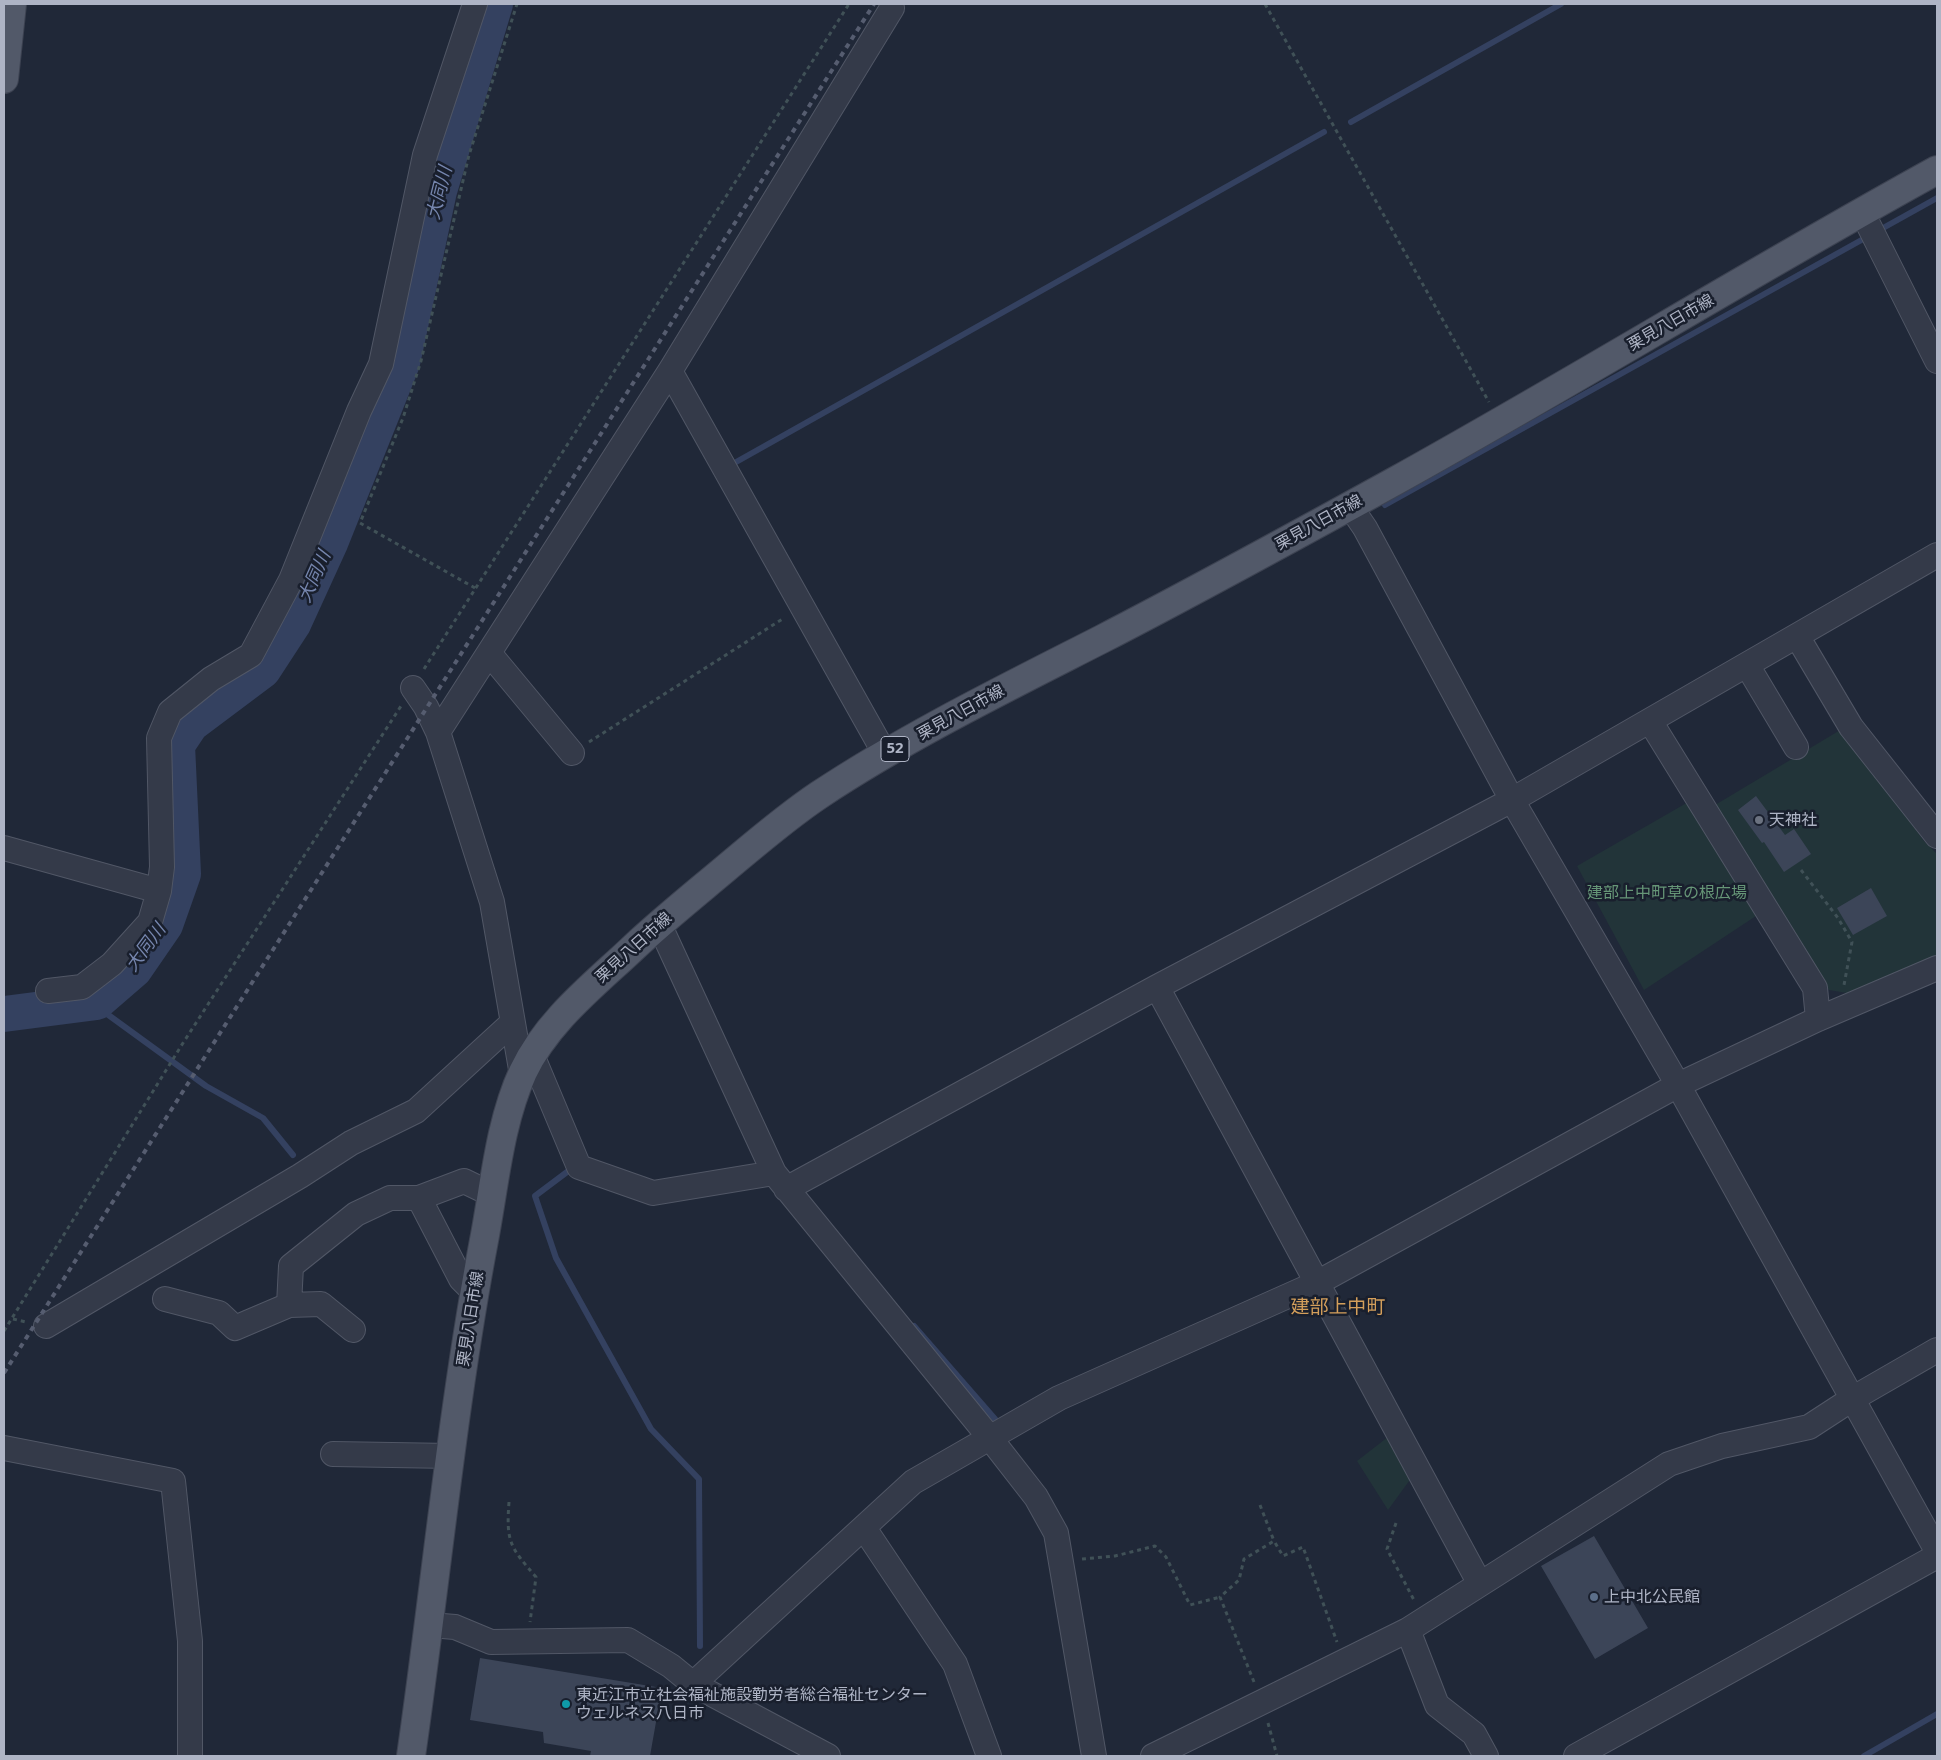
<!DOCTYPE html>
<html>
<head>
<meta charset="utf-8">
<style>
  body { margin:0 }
  #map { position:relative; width:1941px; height:1760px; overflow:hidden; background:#202838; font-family:"Noto Sans",sans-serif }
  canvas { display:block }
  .frame { position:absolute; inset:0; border:5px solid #aeb4c5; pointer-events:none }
</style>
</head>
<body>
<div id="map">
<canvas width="1941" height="1760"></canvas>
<div class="frame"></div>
</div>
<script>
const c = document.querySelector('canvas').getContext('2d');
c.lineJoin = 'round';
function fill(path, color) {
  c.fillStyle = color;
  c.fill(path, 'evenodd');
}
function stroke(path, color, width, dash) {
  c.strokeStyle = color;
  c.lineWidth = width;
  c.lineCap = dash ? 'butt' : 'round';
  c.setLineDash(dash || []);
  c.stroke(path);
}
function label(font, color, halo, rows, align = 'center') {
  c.font = font + ' "Noto Sans","Noto Sans JP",sans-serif';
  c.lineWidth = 5;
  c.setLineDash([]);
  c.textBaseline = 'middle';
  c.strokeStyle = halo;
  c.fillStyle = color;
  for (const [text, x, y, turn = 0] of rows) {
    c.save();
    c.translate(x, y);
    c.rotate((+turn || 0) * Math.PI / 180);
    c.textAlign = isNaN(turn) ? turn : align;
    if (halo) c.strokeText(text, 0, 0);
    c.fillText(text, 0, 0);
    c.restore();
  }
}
const green = new Path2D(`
  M1842 729 1924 841 1937 854V961L1859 995 1829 990 1813 972 1710 808Z
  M1690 801 1759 914 1644 990 1577 866Z
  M1388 1437 1412 1477 1388 1510 1357 1461Z`);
const stream = new Path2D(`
  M1351 122 1561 4
  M729 466 1324 132
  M1385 505 1937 198
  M97 1002 107 1014 206 1086 263 1118 293 1155
  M571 1169 535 1196 556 1258 651 1429 699 1479 700 1646
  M914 1326 995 1419
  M1864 1756 1937 1714`);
const river = new Path2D(`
  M4 1014 97 1002 134 970 165 925 183 874 177 745 191 724 263 670 293 624 330 543 402 363 439 191 495 4`);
const building = new Path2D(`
  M1756 796 1785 835 1794 829 1811 854 1784 872 1764 842 1762 843 1738 810Z
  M1871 888 1887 916 1853 935 1837 908Z
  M1594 1536 1648 1628 1595 1659 1541 1566Z
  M480 1658 662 1688 650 1756H590L591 1751 544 1743 543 1732 470 1720Z`);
const path = new Path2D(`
  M1265 4 1489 402
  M475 588 360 523 403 418 421 361 469 155 517 4
  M424 669 849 4
  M589 742 784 618
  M1801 870 1838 918 1852 942 1844 985
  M13 1319 26 1322
  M4 1331 183 1043 401 706
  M509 1502C506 1542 510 1547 536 1577L530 1622
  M1260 1505 1274 1541
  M1396 1523 1387 1549 1415 1602
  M1082 1559 1115 1556 1155 1546 1166 1557 1190 1605 1220 1597
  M1254 1682 1220 1597 1239 1580 1244 1559 1274 1541 1283 1556 1303 1547 1337 1642
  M1268 1723 1277 1756`);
const minor = new Path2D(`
  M1862 212 1937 361
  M670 371 885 754
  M1350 506 1365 528 1512 800 1678 1085 1937 1551
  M1797 636 1851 727 1937 836
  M489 653 572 753
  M1747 665 1796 747
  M413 688 426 707 438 732
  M1650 721 1815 988 1818 1019
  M4 848 159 891 162 867 159 738 170 712 211 679 251 655 291 580 359 411 381 364 425 155 475 4
  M659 924 774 1173 990 1438 1036 1497 1056 1533 1094 1756
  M1157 987 1480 1584
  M48 991 82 987 112 964 150 922 159 891
  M532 1055 579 1167 653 1193 774 1173
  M522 1075 492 902 438 732 670 371 892 8
  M786 1189 1157 987 1512 800 1937 555
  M419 1198 461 1279 474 1292
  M165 1299 219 1313 235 1328 289 1305 291 1266 356 1214 390 1198H419L464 1181 493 1195
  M289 1305 321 1304 353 1330
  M46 1326 300 1176 351 1143 416 1111 512 1023
  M4 1448 173 1481 190 1641V1756
  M333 1454 451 1456
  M864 1528 955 1664 989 1756
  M430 1625 455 1627 491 1642 628 1640 671 1666 693 1684 828 1756
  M1408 1630 1437 1705 1474 1734 1486 1756
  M693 1684 913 1482 1059 1398 1317 1283 1678 1085 1818 1019 1937 968
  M1153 1756 1408 1630 1669 1464 1722 1446 1809 1427 1852 1399 1937 1350
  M1576 1756 1937 1556`);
const major = new Path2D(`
  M4 79 12 4
  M411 1756C436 1583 452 1407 485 1235 495 1181 500 1122 523 1072 547 1021 594 985 634 947 663 920 694 895 725 869 755 844 786 817 819 795 908 736 1006 688 1102 639 1201 588 1299 534 1397 480 1579 379 1755 270 1937 170`);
const rail = new Path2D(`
  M4 1373 874 4`);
const markers = [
  [1759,820,5,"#6b7280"],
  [1594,1597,5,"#5c6f8a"],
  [566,1704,5,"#0f9aa8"]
];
const shields = [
  [895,749,28]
];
const shieldNames = [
  ["52",895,749]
];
const streetNames = [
  ["栗見八日市線",1671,323,-30],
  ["栗見八日市線",1319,523,-29],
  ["栗見八日市線",961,713,-29],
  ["栗見八日市線",634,948,-42],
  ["栗見八日市線",471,1319,-81]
];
const poiNames = [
  ["天神社",1769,820],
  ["上中北公民館",1604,1597],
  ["東近江市立社会福祉施設勤労者総合福祉センター",576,1695],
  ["ウェルネス八日市",576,1713]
];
const parkNames = [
  ["建部上中町草の根広場",1667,893]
];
const waterNames = [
  ["大同川",440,193,-76],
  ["大同川",315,577,-66],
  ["大同川",146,948,-54]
];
const quarterNames = [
  ["建部上中町",1338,1308]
];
fill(green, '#223439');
stroke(stream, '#344160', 6);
stroke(river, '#344160', 36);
fill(building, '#3c4558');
stroke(minor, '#515766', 26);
stroke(major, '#3d4352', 30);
stroke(path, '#405157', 3, [4, 4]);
stroke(minor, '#343a49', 24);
stroke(major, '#525969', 28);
stroke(rail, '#565d70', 4, [5, 5]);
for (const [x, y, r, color] of markers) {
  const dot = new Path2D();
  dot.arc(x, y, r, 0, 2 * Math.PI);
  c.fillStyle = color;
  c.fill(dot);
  stroke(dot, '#191f2d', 2);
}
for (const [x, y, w] of shields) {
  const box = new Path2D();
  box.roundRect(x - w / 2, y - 12.5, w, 25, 4);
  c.fillStyle = '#191f2d';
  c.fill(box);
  stroke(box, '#aeb4c5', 1);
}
label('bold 15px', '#aeb4c5', null, shieldNames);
label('16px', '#aeb4c5', '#191f2d', streetNames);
label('16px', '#aeb4c5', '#191f2d', poiNames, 'left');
label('16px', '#669677', '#191f2d', parkNames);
label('italic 18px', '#7686ae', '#191f2d', waterNames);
label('19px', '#d49f5b', '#191f2d', quarterNames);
</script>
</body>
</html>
